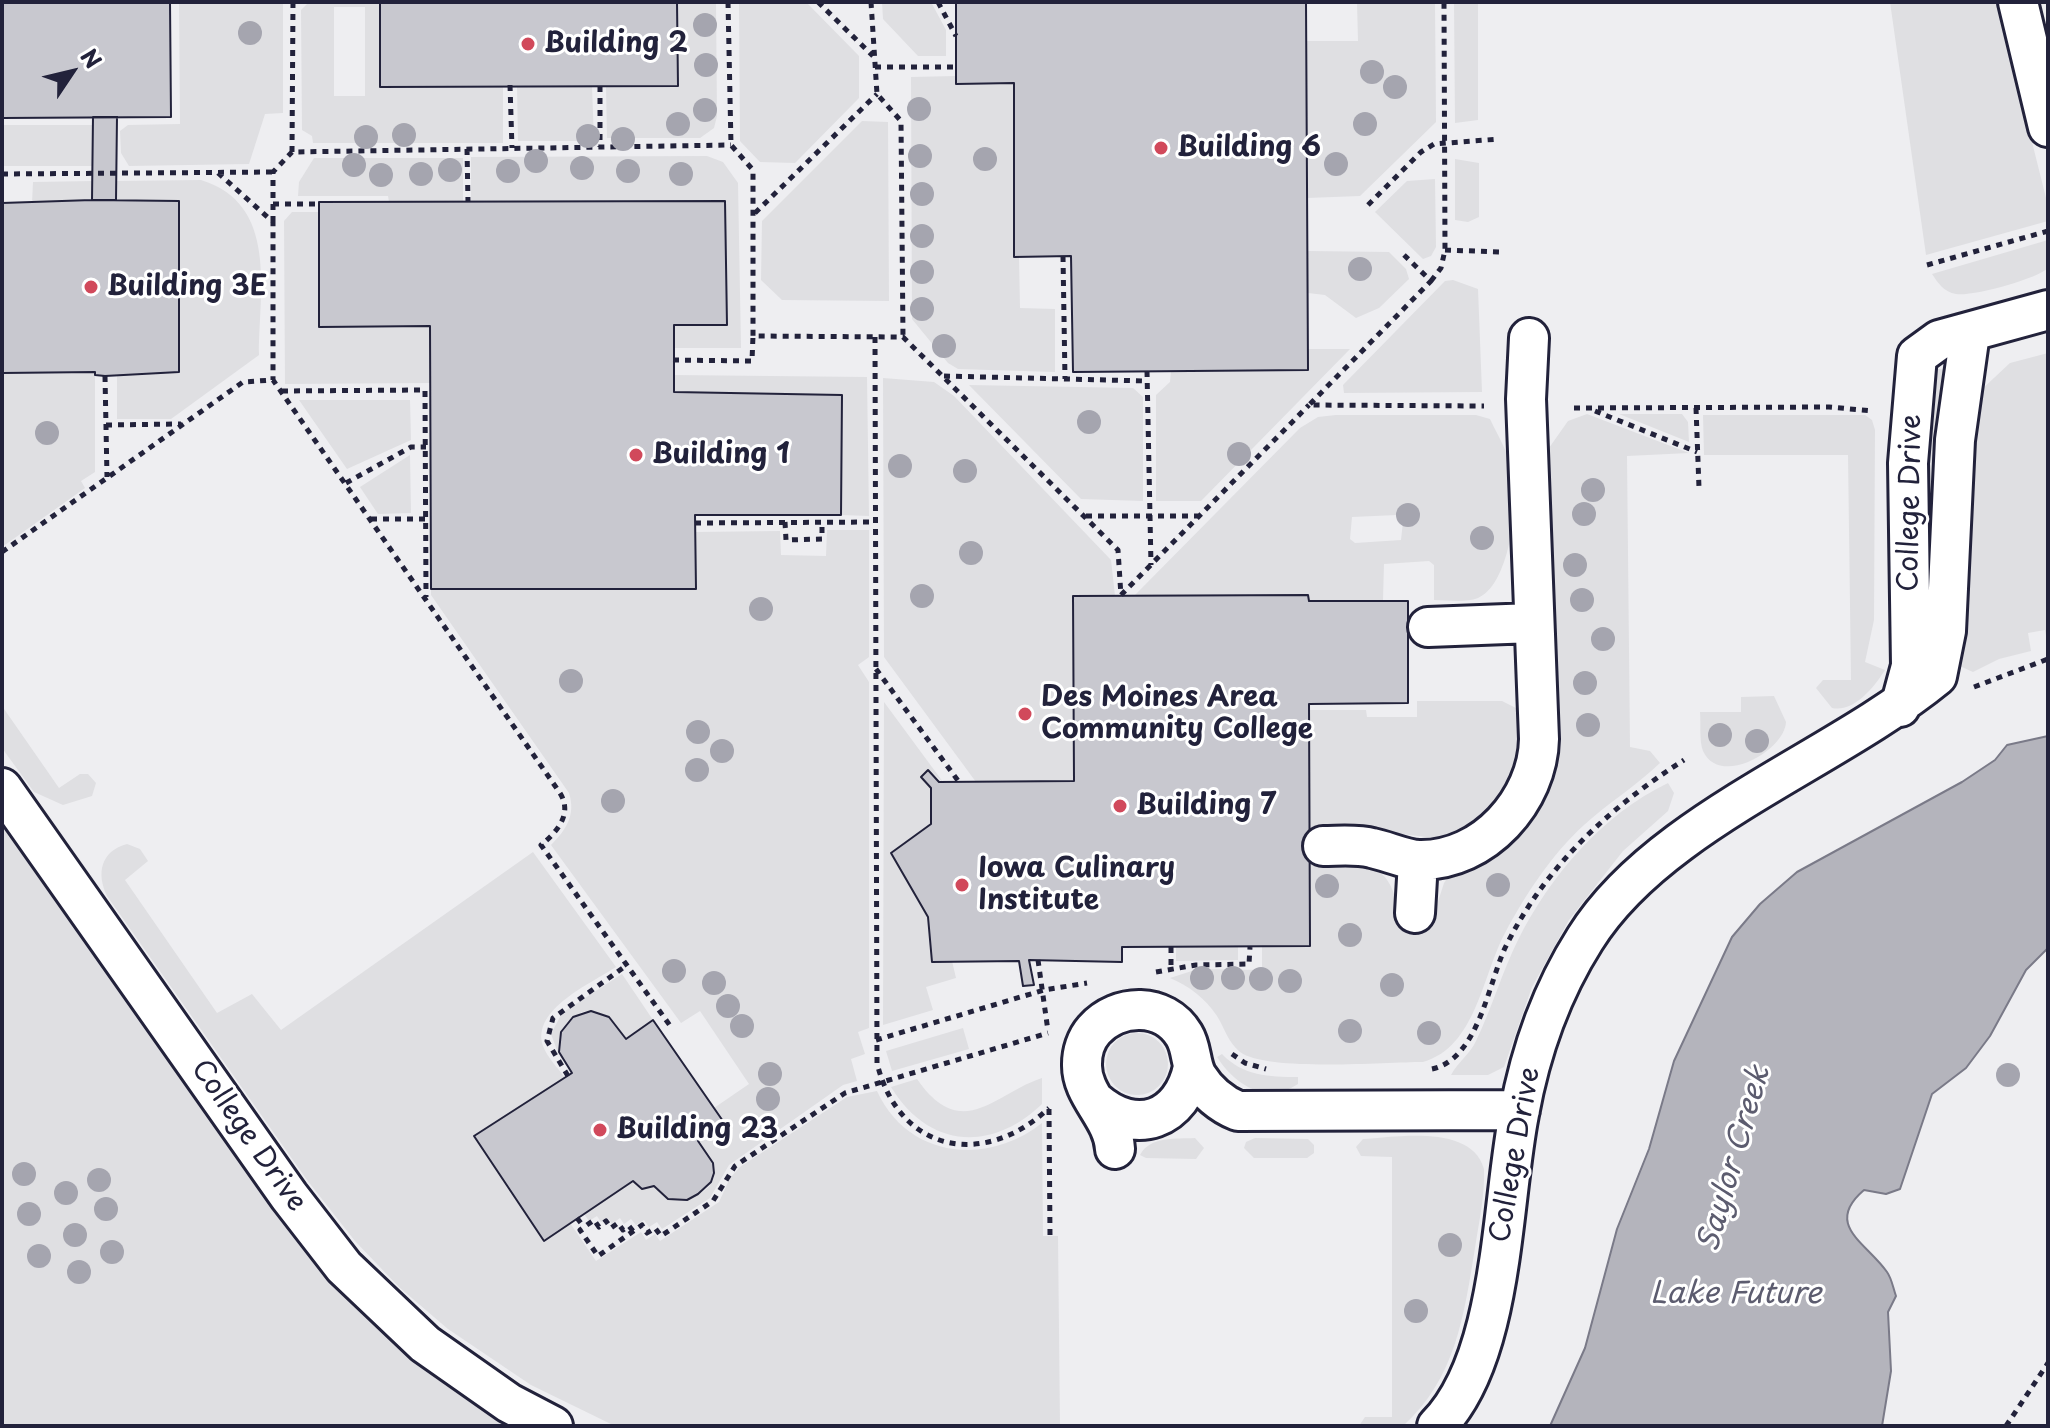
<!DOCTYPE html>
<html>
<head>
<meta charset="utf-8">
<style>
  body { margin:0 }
  #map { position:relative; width:2050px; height:1428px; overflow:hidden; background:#fff; font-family:"Playpen Sans",sans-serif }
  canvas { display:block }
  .frame { position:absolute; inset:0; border:4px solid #22223b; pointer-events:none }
  .north { position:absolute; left:32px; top:32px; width:80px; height:80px; -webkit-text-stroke:6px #fff; paint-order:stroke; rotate:55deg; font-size:22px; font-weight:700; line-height:32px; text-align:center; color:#22223b }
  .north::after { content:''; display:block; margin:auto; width:28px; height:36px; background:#22223b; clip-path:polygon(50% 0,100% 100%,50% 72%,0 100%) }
</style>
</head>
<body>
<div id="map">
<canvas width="2050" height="1428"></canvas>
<div class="frame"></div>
<div class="north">N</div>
</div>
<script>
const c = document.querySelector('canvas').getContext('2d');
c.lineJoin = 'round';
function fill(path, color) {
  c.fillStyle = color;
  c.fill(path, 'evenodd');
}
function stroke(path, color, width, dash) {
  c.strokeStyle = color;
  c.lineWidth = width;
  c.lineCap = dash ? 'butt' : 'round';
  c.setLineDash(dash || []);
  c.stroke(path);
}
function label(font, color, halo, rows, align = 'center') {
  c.font = font + ' "Playpen Sans",sans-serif';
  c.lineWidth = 6;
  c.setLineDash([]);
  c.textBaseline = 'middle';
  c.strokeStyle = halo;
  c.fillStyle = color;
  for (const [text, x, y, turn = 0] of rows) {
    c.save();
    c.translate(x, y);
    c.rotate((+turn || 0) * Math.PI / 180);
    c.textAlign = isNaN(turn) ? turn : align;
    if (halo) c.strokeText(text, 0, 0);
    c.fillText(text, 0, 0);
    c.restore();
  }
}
const built = new Path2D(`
  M2 2H2048V1426H2Z`);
const green = new Path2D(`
  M179 2H283V113L265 114 249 164 129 166 121 153 120 131 128 125 180 124Z
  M309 2H380V86L503 85V143H313L312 136 302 130 301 10ZM334 7H365V96H334Z
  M677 2H716L717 116 714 128 700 138H607L606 86Z
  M739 2H806L859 56V98L795 163 760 162 740 141Z
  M882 2H931L946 30V56H918L883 19Z
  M1357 2H1435L1436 122 1360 196 1307 198V41H1358Z
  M1454 2H1478V120L1455 123Z
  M1890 2H1997L2048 206V221L1926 255Z
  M956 76V84L1014 83V256L1019 257 1020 308 1055 309V372L958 369 948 363 912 319 911 77Z
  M517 85 592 86 594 141H518Z
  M862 121 888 122 889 301 782 300 761 280 762 221Z
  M2 125H93V166H2Z
  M707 156 723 162 738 183 741 348H674V325H727L725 201 471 202V157Z
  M314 158H463V202H389L388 196H298L299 182Z
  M1455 159 1479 163V217L1468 222 1455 220Z
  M1435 179 1436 247 1431 256 1423 259 1375 212 1407 181Z
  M201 180C279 204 259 291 259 355L171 419H117V372H179V201L116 200V181Z
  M93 181V202L32 203 33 182Z
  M292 212H319V327L430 326V383L285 384 284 221Z
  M2048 240V268C2037 279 1971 297 1956 294 1944 292 1938 283 1932 274Z
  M1308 251 1389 252 1406 269 1409 279 1379 308 1356 318 1325 295 1308 293Z
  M1453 280 1478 289 1482 392 1344 393 1343 385 1445 281Z
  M1308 349H1350L1201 501H1156V395L1170 382 1171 371 1308 370Z
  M2048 353V647L2045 630 2028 633 2031 651 1999 659 1973 672 1953 663 1961 530 1979 392 2010 363Z
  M1934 368 1945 370 1933 618 1919 617V439Z
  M95 372V472L81 481 85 488 2 547V373Z
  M674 375 867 377 869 516 841 515V395L674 392Z
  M883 378 934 382 954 396 1111 560 1115 596H1073L1074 781 976 782 884 657Z
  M969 385 1133 388 1143 397V501L1081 499Z
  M299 400H410L411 440 347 469Z
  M1587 414 1689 453 1627 456 1630 747 1650 751 1660 763C1636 786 1608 803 1584 825 1552 854 1525 895 1505 933 1482 976 1476 1047 1423 1062 1385 1062 1267 1072 1240 1052 1228 1042 1225 1029 1217 1016 1205 998 1189 986 1170 978L1198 969 1262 970V946H1310V862C1361 862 1393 857 1399 919L1432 920 1444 883 1552 725 1549 448 1568 421Z
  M1619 414H1682L1688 422 1689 442Z
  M1336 415H1476L1490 419C1499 438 1511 457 1514 477 1518 508 1509 585 1478 598 1465 603 1448 600 1434 600V565L1429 561 1384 564 1383 600 1309 601 1308 595H1135L1300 428 1318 417ZM1397 515 1403 522 1401 540 1355 543 1350 539 1352 517Z
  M1703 415H1865L1872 420 1875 430 1874 620 1865 662 1885 670C1875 686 1854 713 1832 708L1816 688 1823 680H1851L1848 455H1704Z
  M410 455 411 513 378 514 360 487Z
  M827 530H869V657L858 665 869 682V1028L858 1032 865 1054 851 1059 857 1081 843 1085 729 1165 710 1198 662 1229 657 1222 649 1227 644 1220 636 1225 631 1219 624 1224 620 1218 612 1224 608 1218 601 1222 597 1216 589 1221 584 1214 633 1181 642 1189 654 1186C678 1214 724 1191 713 1162 710 1155 703 1148 698 1141L724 1124 714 1108 749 1084 700 1011 681 1023 551 845C566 830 576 815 569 793L431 595V589H695V532L780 531 781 555 826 556Z
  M1774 696 1786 722C1785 750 1720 788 1703 751 1699 740 1701 724 1700 712H1741V697Z
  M1417 701H1502L1520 710 1525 721 1512 796 1464 830 1434 838 1369 830H1310L1309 710H1366L1367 717H1417Z
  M884 702 943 782 929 770 922 777 931 788 928 917 932 962 952 961 956 978 926 987 933 1010 883 1025Z
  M2 706 59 788 80 774H88L96 783 92 796 63 805 34 792 2 748Z
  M1668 783 1674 793 1668 811 1623 851 1569 920 1532 987 1504 1067 1488 1075H1451C1458 1062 1470 1054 1476 1041 1492 1008 1502 972 1518 940 1550 876 1603 814 1668 783Z
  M2 823 272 1207 335 1288 415 1361 509 1426H2Z
  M127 844 140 849 148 861 125 880 217 1013 252 994 281 1030 533 852 616 967C592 983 531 1009 543 1046 547 1057 558 1068 565 1078L475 1136 544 1241 570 1223 596 1261 641 1232 646 1240 655 1234 660 1241 719 1202 730 1178 740 1167 847 1097 877 1091C908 1159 988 1166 1042 1123L1043 1236H1058L1060 1426H615L531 1385 448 1329 399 1287 355 1241 307 1180 107 896C96 873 101 851 127 844Z
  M1176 947H1238V960L1176 961Z
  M622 974 653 1020 626 1039C594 994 570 1006 558 1053L551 1034 562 1013Z
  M963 1028 969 1049 892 1071 886 1051Z
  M1106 1064a31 31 0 1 1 62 0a31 31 0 1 1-62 0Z
  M1222 1054C1243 1076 1269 1077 1298 1077V1084C1266 1105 1235 1085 1217 1057Z
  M1042 1078V1104C991 1153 928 1148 891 1087L917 1079C962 1144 995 1093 1042 1078Z
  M1195 1138 1204 1148 1196 1159 1146 1158 1140 1155C1150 1136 1176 1139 1195 1138Z
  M1255 1138 1308 1139 1314 1145V1153L1307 1158H1254L1244 1148 1246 1142Z
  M1363 1139C1397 1137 1472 1124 1484 1169 1485 1195 1479 1222 1475 1248 1464 1315 1456 1378 1403 1426H1359L1365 1417H1392V1157L1361 1156 1356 1147Z`);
const water = new Path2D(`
  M2048 736V948L2026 970 1990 1036 1966 1068 1932 1094 1900 1189 1886 1194 1864 1190C1823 1225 1867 1243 1887 1272 1892 1279 1893 1288 1896 1296L1888 1312 1891 1371 1882 1426H1550L1585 1348 1617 1229 1649 1149 1674 1061 1732 937 1760 904 1797 872 1962 782 1995 760 2007 745Z`);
const building = new Path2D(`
  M2 2H170L171 117 2 118Z
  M380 2H677L678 86 380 87Z
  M956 2H1306L1308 370 1073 372 1071 256 1014 257V83L956 84Z
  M93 117H117L116 200H92Z
  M92 200 179 201V372L105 376 95 375V372L2 373V203Z
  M725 201 727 325H674V392L842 395 841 515H695L696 589H431L430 326 319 327V202Z
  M1308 595 1309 601H1408V703L1309 704 1310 946 1122 947V962L1029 960 1034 985 1023 986 1019 961 932 962 928 917 891 853 931 824V788L921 777 928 770 939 782 1074 781 1073 596Z
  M591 1011 609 1017 626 1039 653 1020 725 1124 698 1141 713 1163 714 1173 711 1182 698 1194 687 1200 668 1199 654 1186 642 1189 633 1181 544 1241 474 1136 572 1073 559 1052 561 1032 573 1017Z`);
const path = new Path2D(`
  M728 2 731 145 753 170V336L903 337 1118 550 1121 596
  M818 2 873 56
  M871 2 877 94 901 121 903 337
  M938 2 956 36
  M875 67H956
  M510 85 512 148
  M600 86V147
  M467 149 468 202
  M292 152 293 2
  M218 173 273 222V380
  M2 174 273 172
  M273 204H319
  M1368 205 1421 152 1434 144 1499 139
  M755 213 877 94
  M273 222V172L292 152 731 145
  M1445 250 1502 252
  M1404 255 1431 281 1309 405 1484 406
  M1063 256 1065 379
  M1927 265 2048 231
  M1431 281 1441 268 1445 250 1444 2
  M875 337 877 1063C899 1153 984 1169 1049 1108
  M673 360 752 361 753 336
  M1147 371 1151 565
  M105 376 107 477
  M944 376 1147 381
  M282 391 425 390 426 597
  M1574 408 1829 407 1873 411
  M1696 408 1699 488
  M1595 411 1697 452
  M106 425 181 424
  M346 483 411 447H426
  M1086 516H1200
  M371 519H426
  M785 522 786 540 822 539V522
  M695 523 875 522
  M2 552 243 382 273 380 560 793C573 814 557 832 541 845L671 1027
  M1121 595 1309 405
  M876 669 959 782
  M1974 687 2048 659
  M1171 947V969
  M1038 960 1048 1031
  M1156 972 1196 965 1249 964 1250 947
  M876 1040 1044 990 1087 983
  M1232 1054 1245 1063 1266 1069
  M1432 1069C1478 1059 1488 985 1505 948 1545 866 1609 808 1684 760
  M568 1076 547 1041 553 1018 627 965
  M1049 1109 1050 1236
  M577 1218 584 1227
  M633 1231 629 1226 623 1230 618 1223 611 1228 606 1221 599 1227 594 1220 580 1230 598 1256 642 1225 647 1233 655 1228 661 1236 713 1201 735 1166 845 1093 1048 1033
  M2006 1426 2048 1363`);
const minor = new Path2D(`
  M2018 2 2048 127
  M1428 627 1533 623
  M1900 707 1911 666 1908 463 1917 356 1939 340 2048 310
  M2 788 289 1196 344 1267 425 1344 509 1403 553 1426
  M1323 846C1339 846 1357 844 1372 848 1387 851 1406 860 1420 860 1484 861 1538 800 1539 739L1526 399 1529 338
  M1415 913 1418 861
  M1095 1101C1136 1137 1182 1120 1193 1067
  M1115 1149C1113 1116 1081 1096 1082 1064 1082 1052 1086 1039 1094 1030 1118 1003 1164 1002 1184 1035 1192 1048 1190 1063 1197 1076 1207 1092 1221 1104 1238 1111L1520 1110
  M1437 1426C1504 1358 1501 1205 1519 1114 1530 1053 1552 991 1585 939 1657 823 1832 762 1937 676L1946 631 1955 440 1970 333`);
const trees = [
  [705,25],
  [250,33],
  [706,65],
  [1372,72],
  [1395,87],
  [919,109],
  [705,110],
  [678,124],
  [1365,124],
  [404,135],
  [588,136],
  [366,137],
  [623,139],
  [920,156],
  [985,159],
  [536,161],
  [1336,164],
  [354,165],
  [582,168],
  [450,170],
  [508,171],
  [628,171],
  [421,174],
  [681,174],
  [381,175],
  [922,194],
  [922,236],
  [1360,269],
  [922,272],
  [922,309],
  [944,346],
  [1089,422],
  [47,433],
  [1239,454],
  [900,466],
  [965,471],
  [1593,490],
  [1584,514],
  [1408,515],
  [1482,538],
  [971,553],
  [1575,565],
  [922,596],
  [1582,600],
  [761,609],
  [1603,639],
  [571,681],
  [1585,683],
  [1588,725],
  [698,732],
  [1720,735],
  [1757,741],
  [722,751],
  [697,770],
  [613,801],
  [1498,885],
  [1327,886],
  [1350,935],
  [674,971],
  [1202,978],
  [1233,978],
  [1261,979],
  [1290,981],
  [714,983],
  [1392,985],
  [728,1006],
  [742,1026],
  [1350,1031],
  [1429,1033],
  [770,1074],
  [2008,1075],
  [768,1099],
  [24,1174],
  [99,1180],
  [66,1193],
  [106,1209],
  [29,1214],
  [75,1235],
  [1450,1245],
  [112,1252],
  [39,1256],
  [79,1272],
  [1416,1311]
];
const markers = [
  [528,44,8,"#d1495b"],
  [1161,148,8,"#d1495b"],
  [91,287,8,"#d1495b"],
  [636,455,8,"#d1495b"],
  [1025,714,8,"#d1495b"],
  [1120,806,8,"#d1495b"],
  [962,885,8,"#d1495b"],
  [600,1130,8,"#d1495b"]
];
const poiNames = [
  ["Building 2",544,44],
  ["Building 6",1177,148],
  ["Building 3E",107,287],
  ["Building 1",652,455],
  ["Des Moines Area",1041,698],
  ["Community College",1041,730],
  ["Building 7",1136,806],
  ["Iowa Culinary",978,869],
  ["Institute",978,901],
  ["Building 23",616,1130]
];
const streetNames = [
  ["College Drive",1911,503,-89],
  ["College Drive",248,1136,55],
  ["College Drive",1516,1155,-80]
];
const waterNames = [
  ["Saylor Creek",1735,1159,-74],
  ["Lake Future",1736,1295]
];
fill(built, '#eeeef1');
fill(green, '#dfdfe2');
fill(water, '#b4b4bc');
stroke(water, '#7a7a88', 2);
fill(building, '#c8c8cf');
stroke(building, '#22223b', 2);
stroke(minor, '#22223b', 44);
stroke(path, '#22223b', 5, [6, 6]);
stroke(minor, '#fff', 38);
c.fillStyle = '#a5a5af';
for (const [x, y] of trees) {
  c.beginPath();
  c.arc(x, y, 12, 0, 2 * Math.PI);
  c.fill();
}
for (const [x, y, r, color] of markers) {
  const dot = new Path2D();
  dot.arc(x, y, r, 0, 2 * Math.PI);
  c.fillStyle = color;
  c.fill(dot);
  stroke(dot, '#fff', 3);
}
label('bold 28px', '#22223b', '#fff', poiNames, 'left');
label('28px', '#22223b', '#fff', streetNames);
label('italic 30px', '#5c5c6f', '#fff', waterNames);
</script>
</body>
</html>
